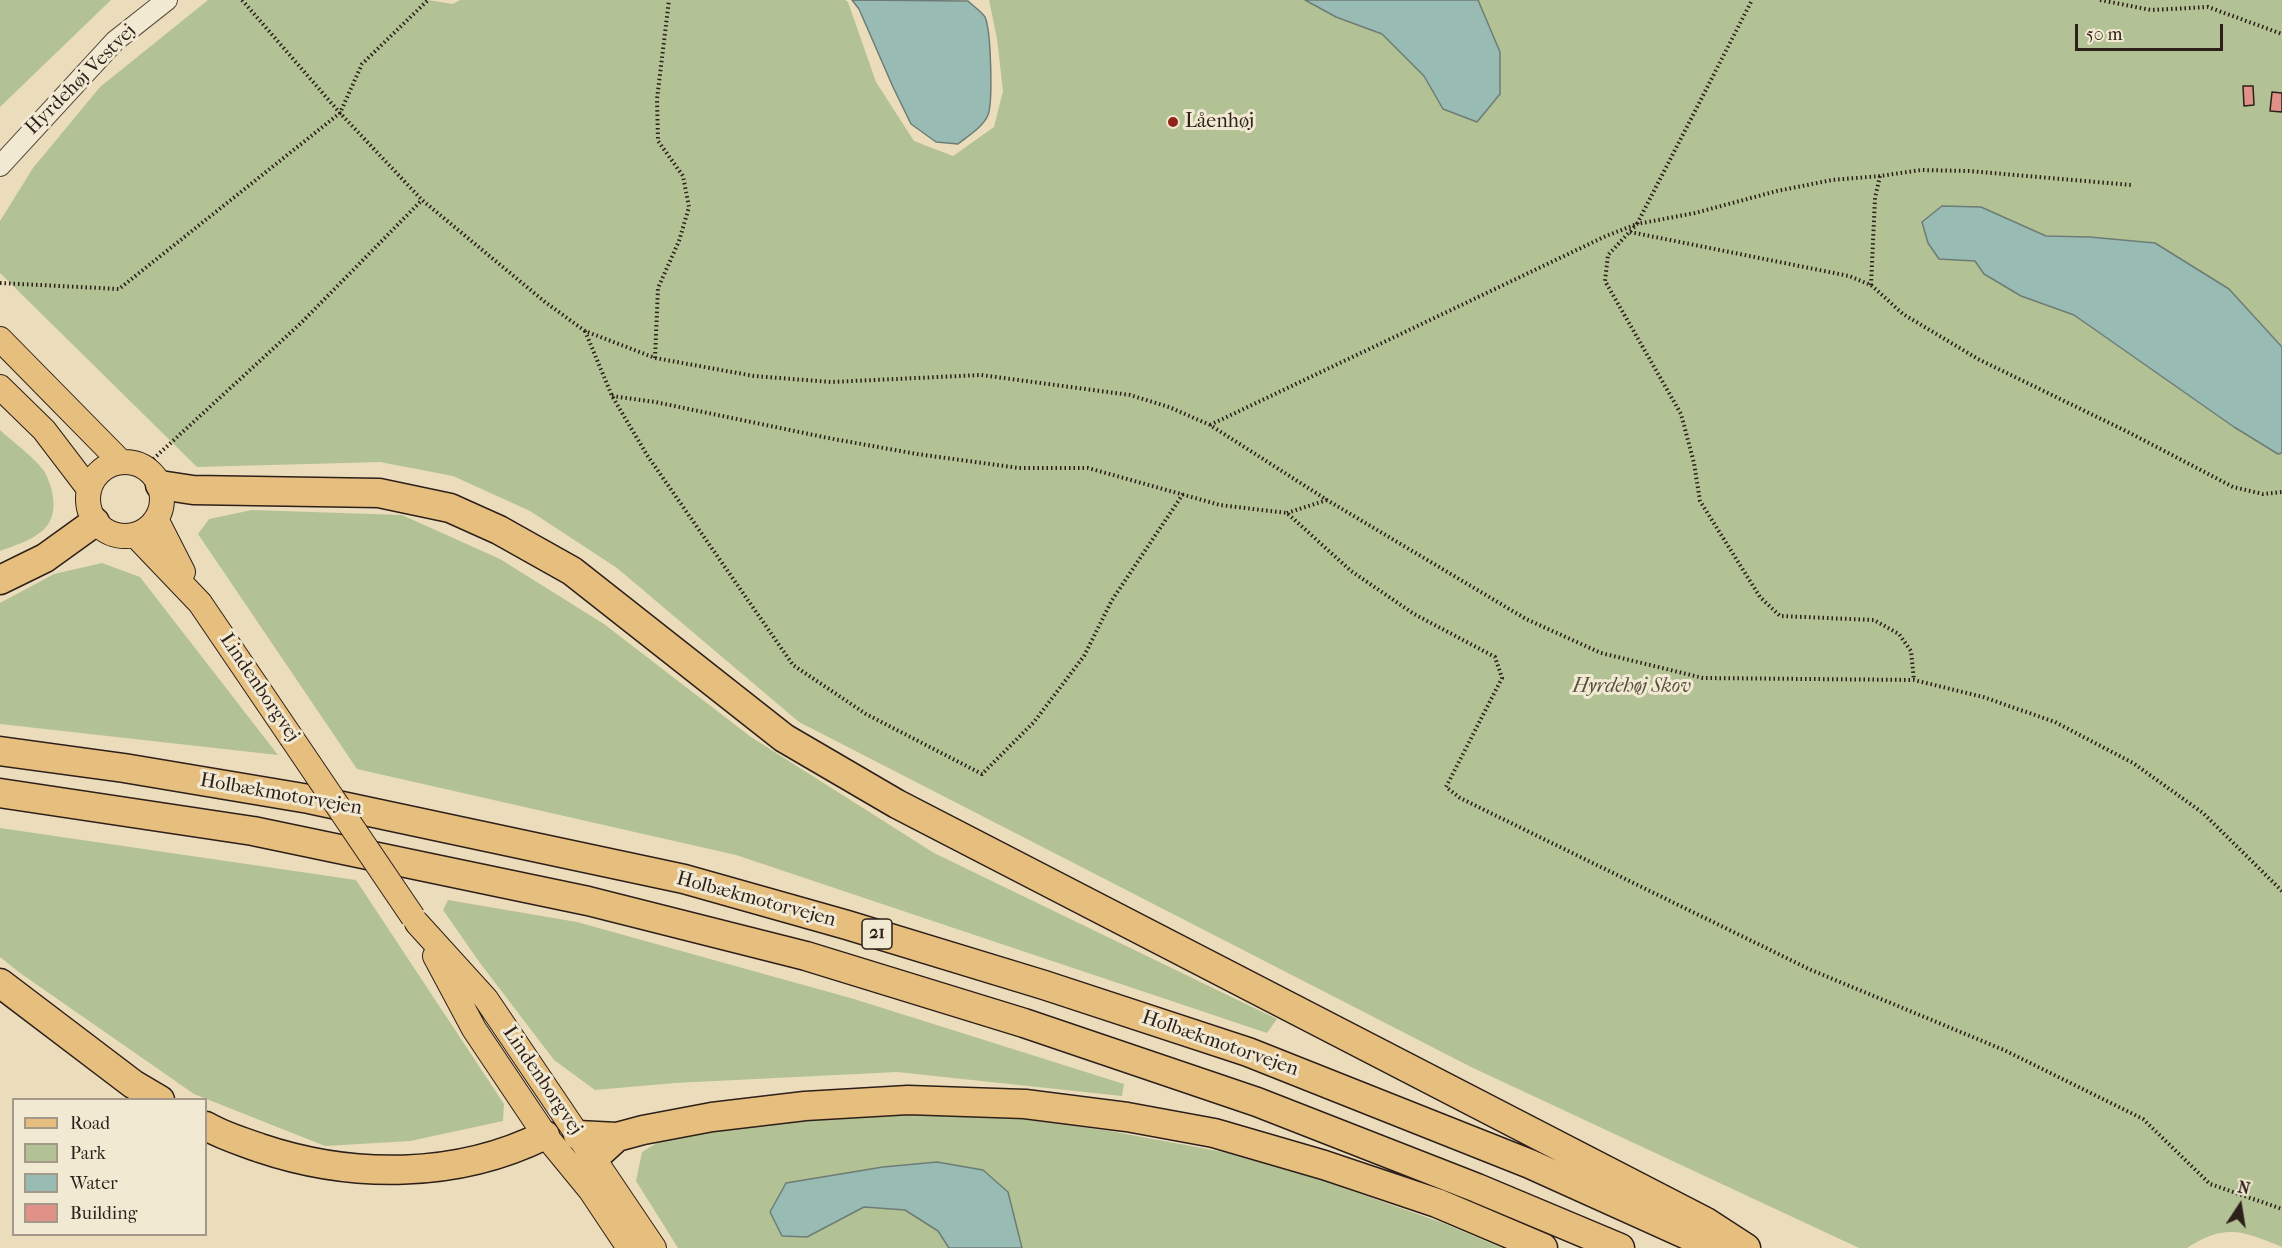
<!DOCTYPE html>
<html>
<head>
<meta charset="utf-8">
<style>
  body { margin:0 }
  #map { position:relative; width:2282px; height:1248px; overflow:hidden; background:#ebddbc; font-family:"IM FELL French Canon",serif }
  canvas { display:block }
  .legend { position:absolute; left:12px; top:1098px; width:195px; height:138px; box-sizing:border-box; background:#f2e9d3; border:2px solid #a39889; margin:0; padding:8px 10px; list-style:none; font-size:18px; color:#2d1f19 }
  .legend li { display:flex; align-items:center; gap:12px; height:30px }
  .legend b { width:30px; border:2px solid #a39889 }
  .north { position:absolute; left:2210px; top:1176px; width:60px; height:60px; -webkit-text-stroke:4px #f2e9d3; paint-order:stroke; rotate:12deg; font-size:16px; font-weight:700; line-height:24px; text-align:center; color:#2d1f19 }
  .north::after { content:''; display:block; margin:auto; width:21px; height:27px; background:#2d1f19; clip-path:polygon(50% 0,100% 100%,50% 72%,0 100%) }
  .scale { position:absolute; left:2075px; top:24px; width:148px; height:27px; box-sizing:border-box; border:3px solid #2d1f19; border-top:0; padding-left:8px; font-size:18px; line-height:21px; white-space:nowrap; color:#2d1f19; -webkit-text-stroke:4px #f2e9d3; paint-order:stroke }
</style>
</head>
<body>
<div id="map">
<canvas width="2282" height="1248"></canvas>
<ul class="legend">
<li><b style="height:8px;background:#e6be7e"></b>Road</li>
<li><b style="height:16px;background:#b2c294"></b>Park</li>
<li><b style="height:16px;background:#98bbb4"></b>Water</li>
<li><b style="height:16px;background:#e19288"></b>Building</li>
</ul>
<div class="north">N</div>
<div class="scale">50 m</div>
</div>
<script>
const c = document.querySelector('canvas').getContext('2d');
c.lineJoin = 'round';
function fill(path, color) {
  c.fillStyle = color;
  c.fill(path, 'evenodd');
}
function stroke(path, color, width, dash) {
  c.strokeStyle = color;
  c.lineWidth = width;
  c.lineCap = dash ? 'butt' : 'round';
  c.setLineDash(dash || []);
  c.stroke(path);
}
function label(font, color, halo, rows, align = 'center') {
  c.font = font + ' "IM FELL French Canon",serif';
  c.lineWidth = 6;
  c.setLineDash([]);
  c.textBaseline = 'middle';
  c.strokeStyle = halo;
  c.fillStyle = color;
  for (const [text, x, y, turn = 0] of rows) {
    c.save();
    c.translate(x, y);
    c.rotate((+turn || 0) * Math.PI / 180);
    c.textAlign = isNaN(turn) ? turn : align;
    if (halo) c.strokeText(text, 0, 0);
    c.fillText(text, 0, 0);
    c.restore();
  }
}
const green = new Path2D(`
  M0 0H111L0 107Z
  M208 0H428L453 4 460 0H845L848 2 876 82 914 141 953 156 994 127 1003 91 997 39 989 0H1305L1336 17 1382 34 1424 76 1443 109 1477 122 1500 94V52L1478 0H2282V1247C2243 1231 2225 1223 2187 1248H1859L1471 1067 799 722 617 568 530 511 453 476 380 462 197 467 0 273V221L33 168 100 87Z
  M0 430C12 441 35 458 44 471 54 488 60 517 42 531 30 541 14 546 0 551Z
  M252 510 402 515 500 559 604 624 751 737 934 853 1277 1019 1267 1033 736 855 357 769 198 534 209 519Z
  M102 563 140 577 278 755 0 724V603L54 574Z
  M0 828 356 880 504 1104 503 1121 410 1141 325 1146 194 1094 20 973 0 957Z
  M448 900 577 922 854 999 1124 1084 1122 1096 897 1072 675 1083 595 1090 554 1060 480 963 443 910Z
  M913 1114 1023 1119 1110 1131 1261 1159 1443 1223 1502 1248H678L636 1181 642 1152 667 1137 748 1123Z`);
const water = new Path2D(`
  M852 0 968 1C973 6 981 11 985 17 991 30 993 101 988 115 983 127 968 136 958 144L936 142 911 124 893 87 859 9Z
  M1305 0H1478L1500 52V94L1477 122 1443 109 1424 76 1382 34 1336 17Z
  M1942 206 1981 207 2046 236 2090 237 2155 243 2229 289 2282 347V453L2278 454 2234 427 2074 315 2021 296 1984 274 1975 261 1939 259 1928 243 1922 222Z
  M937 1162 983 1170 1008 1192 1022 1248H949L938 1231 905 1210 864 1207 807 1237 782 1236 770 1212 786 1183 883 1167Z`);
const building = new Path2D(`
  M2243 86H2253L2254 105 2244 106Z
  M2272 92 2282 93V112L2270 111Z`);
const path = new Path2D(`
  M242 0 340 113 422 200 545 302 585 331 655 358 754 376 831 382 981 375 1130 395 1169 407 1210 425 1327 500 1526 619 1601 653 1703 678 1914 680 1983 697 2055 722 2133 763 2203 813 2282 891
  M2100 0 2151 10 2208 7 2282 34
  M1880 176 1832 180 1777 191 1695 213 1637 224 1608 255 1605 281 1681 414 1694 463 1700 501 1760 597 1780 616 1874 620 1899 634 1911 651 1914 680
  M1630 232 1849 276 1871 285 1903 314 1978 359 2130 433 2233 487 2263 494 2282 492
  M0 283 119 289 340 113 362 64 428 0
  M1871 285 1875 198 1880 176 1921 170 1969 171 2131 185
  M585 331 612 396 647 455 793 665 866 714 982 774 1034 722 1084 656 1112 600 1183 494
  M655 358 658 288 679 241 689 207 683 176 658 141 657 99 669 0
  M612 396 655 402 828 438 917 454 1019 468H1088L1220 505 1287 513 1351 571 1414 614 1495 657 1502 678 1446 787 1460 798 1811 970 2004 1050 2143 1119 2210 1184 2282 1209
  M1210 425 1606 236 1637 224 1752 0
  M150 462 301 323 422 200
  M1287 513 1327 500`);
const minor = new Path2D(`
  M0 166 115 41 167 0`);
const major = new Path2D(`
  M0 339 121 462
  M0 387 44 430 89 489
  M88 499a37 37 0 1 1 74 0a37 37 0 1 1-74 0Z
  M156 519 183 572
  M135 535 200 603 291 737
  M417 923 486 999 654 1248
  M435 956 474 1029 545 1135 591 1191 629 1248`);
const highway = new Path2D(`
  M160 485 193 490 379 493 450 508 499 530 572 571 784 738 897 804 1706 1222 1746 1248
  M0 580 45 558 95 522
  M0 751 124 768 309 799 684 879 847 925 1044 985 1248 1052 1530 1164 1716 1248
  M0 793 253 831 588 901 806 956 1024 1023 1257 1102 1477 1188 1620 1248
  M0 983 133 1084 160 1100
  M206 1126C223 1136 241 1141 260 1148 352 1179 457 1179 545 1135
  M578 1135 617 1137
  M594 1158 617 1137 643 1130 712 1117 805 1106 908 1100 1025 1104 1127 1117 1214 1133 1324 1165 1437 1203 1543 1248`);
const majorBridge = new Path2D(`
  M291 737 413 917`);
const markers = [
  [1173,122,6,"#8f2418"]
];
const shields = [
  [877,934,30]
];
const shieldNames = [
  ["21",877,934]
];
const streetNames = [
  ["Hyrdehøj Vestvej",81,80,-45],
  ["Lindenborgvej",259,688,56],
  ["Holbækmotorvejen",281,795,10],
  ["Holbækmotorvejen",756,900,15],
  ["Holbækmotorvejen",1220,1044,19],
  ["Lindenborgvej",542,1081,56]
];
const poiNames = [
  ["Låenhøj",1185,122]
];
const parkNames = [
  ["Hyrdehøj Skov",1632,687]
];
fill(green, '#b2c294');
fill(water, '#98bbb4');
stroke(water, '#6d7d76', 1.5);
fill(building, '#e19288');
stroke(building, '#2d1f19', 1.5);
stroke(minor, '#5c4e42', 22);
stroke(major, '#2d1f19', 26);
stroke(highway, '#2d1f19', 31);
stroke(path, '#2d1f19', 4, [1.5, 3]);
stroke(minor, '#f2e9d3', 20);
stroke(major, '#e6be7e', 24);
stroke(highway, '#e6be7e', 28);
stroke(majorBridge, '#2d1f19', 26, []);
stroke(majorBridge, '#e6be7e', 24);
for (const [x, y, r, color] of markers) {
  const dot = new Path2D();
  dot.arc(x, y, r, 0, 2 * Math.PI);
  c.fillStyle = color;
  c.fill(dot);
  stroke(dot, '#f2e9d3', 2);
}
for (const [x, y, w] of shields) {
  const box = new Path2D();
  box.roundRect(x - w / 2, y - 15, w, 30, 4.5);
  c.fillStyle = '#f2e9d3';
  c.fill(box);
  stroke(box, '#2d1f19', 1.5);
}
label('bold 18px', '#2d1f19', null, shieldNames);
label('20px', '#2d1f19', '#f2e9d3', streetNames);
label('20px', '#2d1f19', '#f2e9d3', poiNames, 'left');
label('italic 20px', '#55503e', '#f2e9d3', parkNames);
</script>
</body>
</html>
